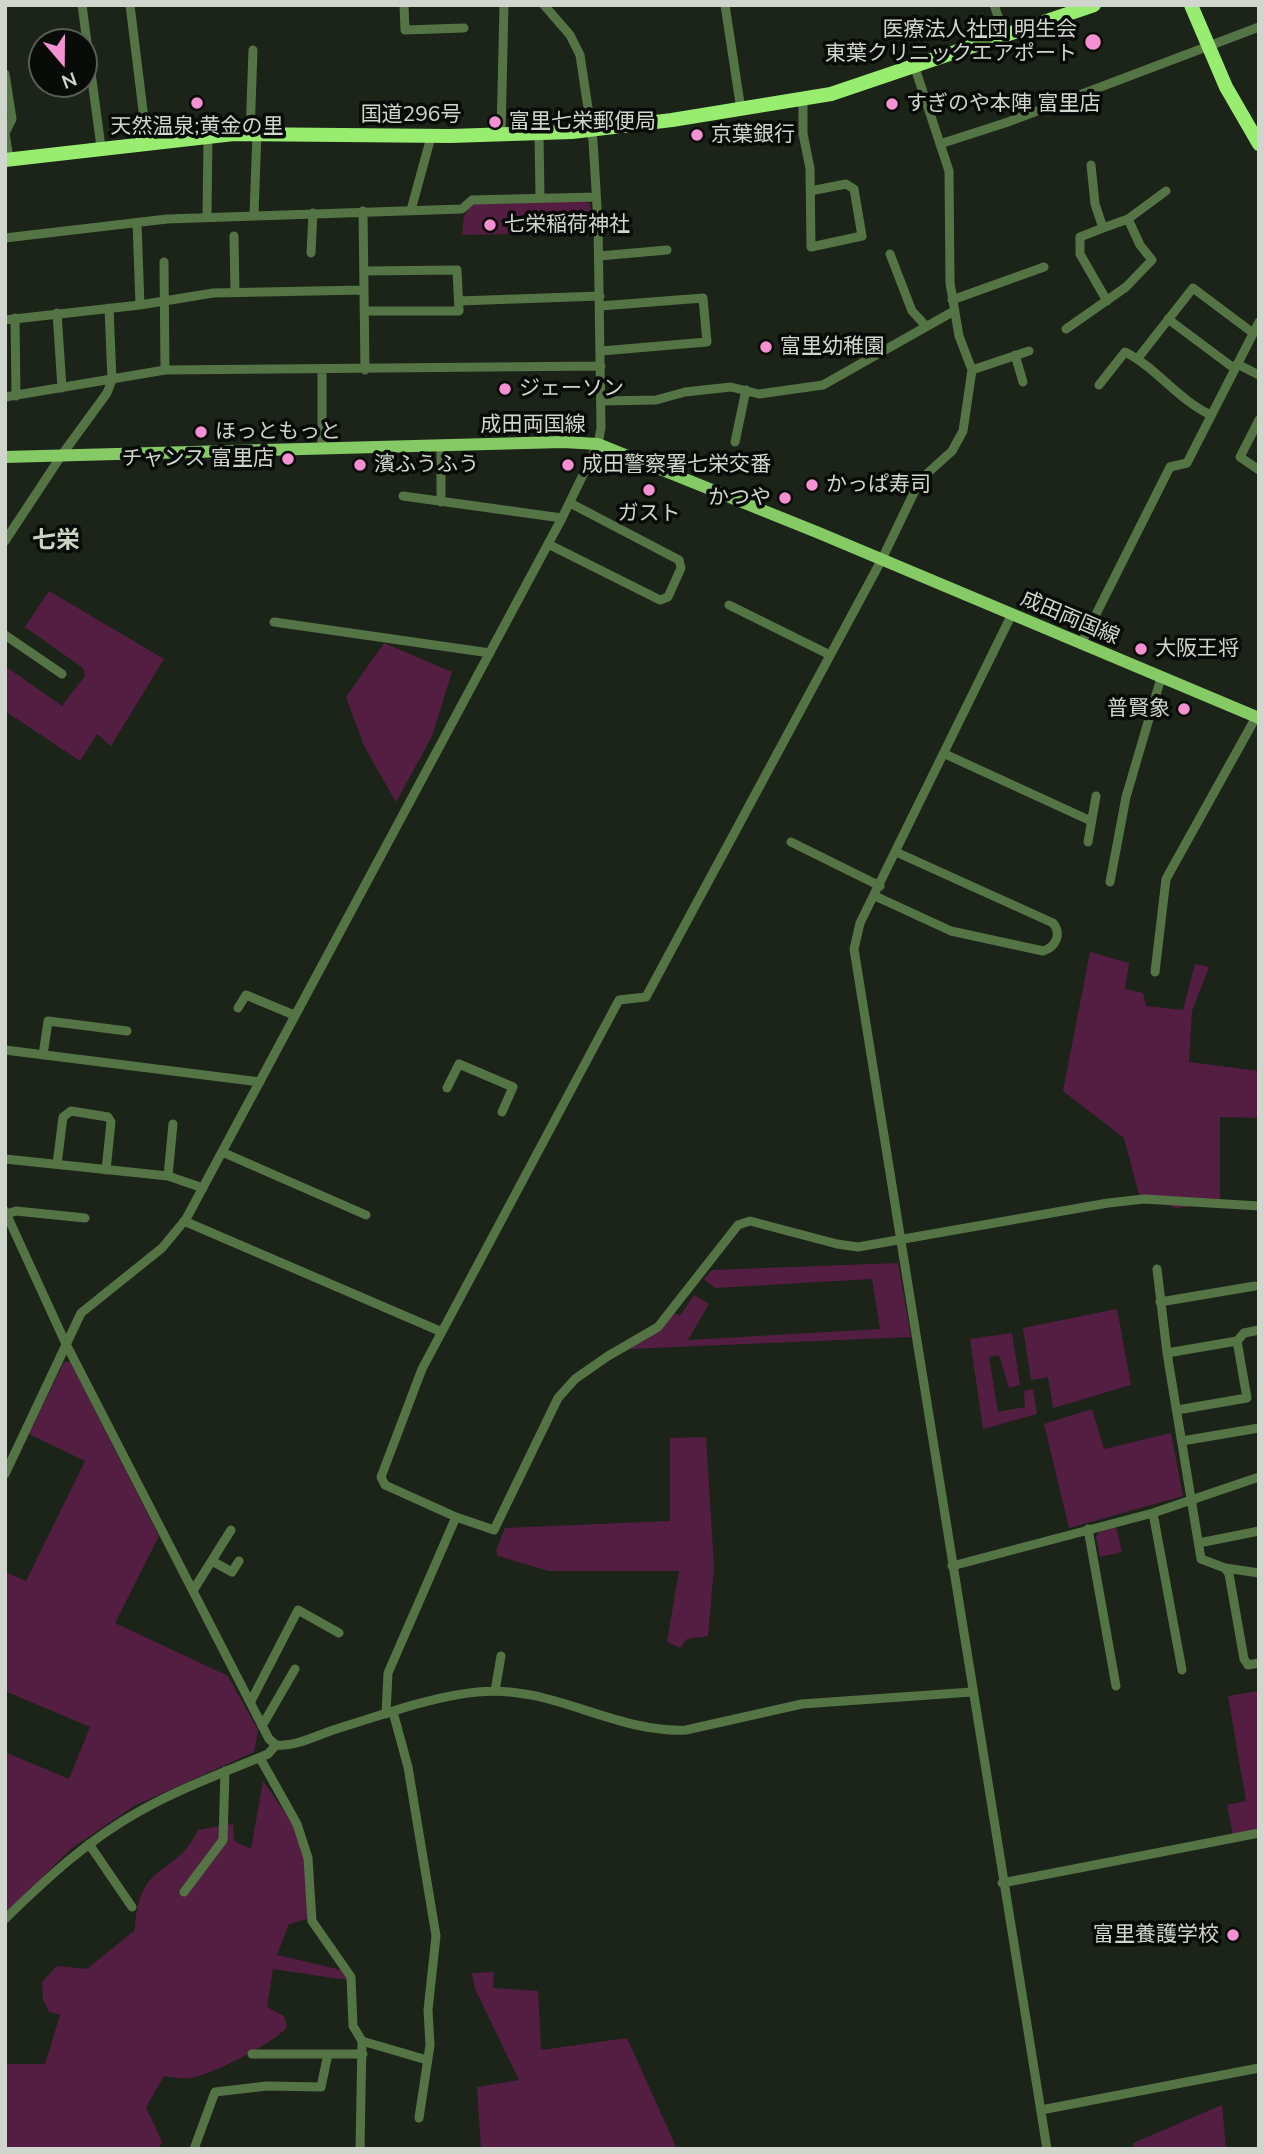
<!DOCTYPE html>
<html>
<head>
<meta charset="utf-8">
<style>
  body { margin:0 }
  #map { position:relative; width:1264px; height:2154px; overflow:hidden; background:#1c2319; font-family:Mulish,sans-serif }
  canvas { display:block }
  .frame { position:absolute; inset:0; border:7px solid #d0d5ce; pointer-events:none }
  .north { position:absolute; left:28px; top:28px; width:70px; height:70px; box-sizing:border-box; background:#080b07; border:2px solid #585c57; border-radius:50%; rotate:160deg; font-size:19px; font-weight:700; line-height:28px; text-align:center; color:#d0d5ce }
  .north::after { content:''; display:block; margin:auto; width:24px; height:32px; background:#f591d2; clip-path:polygon(50% 0,100% 100%,50% 72%,0 100%) }
</style>
</head>
<body>
<div id="map">
<canvas width="1264" height="2154"></canvas>
<div class="frame"></div>
<div class="north">N</div>
</div>
<script>
const c = document.querySelector('canvas').getContext('2d');
c.lineJoin = 'round';
function fill(path, color) {
  c.fillStyle = color;
  c.fill(path, 'evenodd');
}
function stroke(path, color, width, dash) {
  c.strokeStyle = color;
  c.lineWidth = width;
  c.lineCap = dash ? 'butt' : 'round';
  c.setLineDash(dash || []);
  c.stroke(path);
}
function label(font, color, halo, rows, align = 'center') {
  c.font = font + ' Mulish,"Noto Sans JP",sans-serif';
  c.lineWidth = 7;
  c.setLineDash([]);
  c.textBaseline = 'middle';
  c.strokeStyle = halo;
  c.fillStyle = color;
  for (const [text, x, y, turn = 0] of rows) {
    c.save();
    c.translate(x, y);
    c.rotate((+turn || 0) * Math.PI / 180);
    c.textAlign = isNaN(turn) ? turn : align;
    if (halo) c.strokeText(text, 0, 0);
    c.fillText(text, 0, 0);
    c.restore();
  }
}
const green = new Path2D(`
  M584 201 590 204 592 232 462 235 464 216 473 203Z
  M49 591 164 659 111 746 97 734 80 761 5 711V666L62 706 85 676 83 668 25 627Z
  M384 643 452 672 432 736 396 802 364 746 346 697Z
  M1090 952 1129 963 1125 989 1143 993 1146 1006 1183 1010 1195 964 1209 967 1192 1011 1189 1062 1259 1071V1118L1220 1117V1203L1176 1208 1139 1194 1124 1138 1063 1091Z
  M898 1263 911 1337 628 1349 661 1329 675 1313 680 1316 694 1295 709 1304 688 1340 880 1329 872 1279 715 1288 704 1279 712 1270Z
  M1117 1309 1131 1385 1053 1408 1048 1377 1031 1380 1023 1328Z
  M1012 1333 1020 1385 1009 1388 999 1355 989 1357 998 1412 1025 1407 1024 1391 1033 1389 1037 1414 983 1429 970 1339Z
  M64 1362H70L159 1536 115 1623 228 1676 258 1730 254 1752 134 1806 72 1848 5 1914V1752L69 1779 90 1727 5 1691V1572L26 1581 85 1461 29 1434Z
  M1092 1409 1104 1449 1171 1433 1183 1496 1069 1528 1044 1424Z
  M706 1437 714 1567 708 1636 687 1639 680 1648 667 1642 679 1571H549L498 1556 496 1551 505 1528 670 1521V1438Z
  M1116 1527 1122 1552 1100 1557 1096 1537 1100 1531Z
  M1259 1691V1831L1233 1836 1227 1805 1246 1801 1228 1696Z
  M263 1781 294 1825 306 1858 311 1918 289 1924 277 1955 341 1970 347 1980 273 1969 267 2007 284 2016 287 2027C273 2044 213 2074 191 2078 183 2080 172 2077 164 2076L146 2107 162 2142 159 2149H5V2064H45L60 2015 49 2012 43 1999 42 1982 57 1966 87 1969 135 1930C138 1859 176 1878 198 1830L233 1824 234 1841 251 1849Z
  M494 1972 493 1988 538 1991 541 2050 627 2038 677 2149H481L477 2087 519 2080 475 1989 472 1973Z
  M1222 2105 1226 2149H1133V2143Z`);
const minor = new Path2D(`
  M82 5 101 147
  M130 5 147 143
  M404 5 405 30 464 28
  M725 5 741 110
  M994 5 1005 36
  M915 68 949 171 950 283 959 336 972 370 963 431 952 451 920 480 882 559 646 997 619 1000 422 1369 381 1477 385 1485 456 1517 494 1530 558 1398 575 1379 608 1356 658 1327 738 1225 750 1221 837 1244 858 1247 1108 1203 1144 1199 1259 1206
  M5 74 12 119 5 133 9 159
  M803 100V134L810 168 811 247 862 236 854 189 846 184 810 191
  M539 133 540 198
  M250 134 253 50
  M501 134 504 5
  M940 144 1008 122 1259 27
  M1091 165 1095 204 1103 228 1080 237V254L1107 301
  M411 210 431 137
  M363 211 365 370
  M254 214 257 133
  M207 217 208 136
  M137 223 140 305
  M1103 228 1128 219 1166 191
  M234 236 235 293
  M5 238 167 219 462 209 472 200 596 197
  M311 253 313 213
  M890 254 912 311 926 326
  M599 256 667 250
  M164 262 165 370
  M364 271 457 270 459 311H364
  M952 300 1044 267
  M459 301 600 296
  M600 306 703 298 707 342 601 351
  M57 313 62 388
  M15 318 16 396
  M1168 319 1235 369
  M5 320 140 305 213 293 364 290
  M1066 329 1126 287 1152 260 1140 245 1128 219
  M1015 355 1023 382
  M1138 358 1193 288 1253 333
  M1237 364 1259 375
  M322 369V449
  M972 370 1029 351
  M1099 385 1125 352C1157 368 1178 400 1211 415
  M5 397 165 370 601 366
  M602 401 656 400 685 392 731 387 759 394 823 385 954 311
  M1259 420 1240 457 1259 470
  M735 442 746 390
  M441 445V502
  M403 496 562 518
  M5 541 61 456 107 393 112 380 109 308
  M548 544 660 600 668 597 681 568 679 560 570 503
  M729 605 830 655
  M1012 614 860 923 854 949 1047 2149
  M274 622 490 653
  M5 635 62 674
  M1081 644 1170 467 1187 463 1259 322
  M945 754 1091 821
  M791 842 880 886
  M1088 842 1096 796
  M1110 882 1126 797 1161 678
  M875 896 951 931 1043 951C1056 947 1062 934 1053 923L896 852
  M1155 972 1166 879 1256 717
  M238 1008 246 995 294 1015
  M5 1050 260 1082
  M43 1055 48 1021 127 1031
  M447 1088 459 1064 513 1087 502 1112
  M222 1152 366 1215
  M5 1159 168 1176 203 1188
  M57 1164 63 1117 71 1111 108 1117 111 1122 106 1170
  M168 1176 173 1124
  M5 1211 65 1342 269 1739 276 1745C294 1747 316 1736 333 1730 380 1716 428 1697 477 1692 551 1684 613 1733 686 1730L802 1704 972 1692
  M7 1214 16 1211 85 1218
  M184 1221 442 1332
  M1157 1269 1167 1353 1201 1559 1225 1568 1259 1573
  M1160 1302 1255 1286
  M1237 1341 1244 1333 1259 1330
  M1167 1353 1237 1341 1247 1398 1177 1410
  M1182 1441 1259 1428
  M5 1474 81 1313 162 1248 186 1219 562 518 598 444 601 428 598 223 593 141 580 55 570 35 544 5
  M1153 1513 1182 1670
  M1088 1529 1116 1686
  M1199 1543 1259 1531
  M212 1561 232 1572 239 1561
  M952 1566 1153 1513 1259 1477
  M1225 1568 1229 1574 1244 1659 1248 1665 1259 1663
  M194 1589 231 1530
  M495 1691 501 1656
  M251 1701 298 1610 339 1633
  M393 1712 408 1767 436 1936 428 2010 430 2045 419 2118
  M386 1714 388 1673 456 1517
  M262 1726 295 1669
  M260 1758 297 1824 308 1858 312 1921 351 1977 353 2026 362 2041 427 2060
  M89 1844 132 1907
  M1002 1883 1259 1833
  M184 1892 223 1840 225 1771
  M5 1919C47 1878 89 1839 140 1811 181 1788 225 1772 268 1754L276 1745
  M252 2054H363
  M1041 2110 1259 2068
  M194 2149 215 2092 267 2086 321 2087 328 2054
  M360 2149 362 2041`);
const major = new Path2D(`
  M5 457 563 442 598 444 819 533 1259 718`);
const highway = new Path2D(`
  M1191 5 1226 87 1259 144
  M5 160 234 134 450 136 572 132 672 120 831 94 1094 5`);
const markers = [
  [1093,42,9,"#f591d2"],
  [197,103,7,"#f591d2"],
  [892,104,7,"#f591d2"],
  [495,122,7,"#f591d2"],
  [697,135,7,"#f591d2"],
  [490,225,7,"#f591d2"],
  [766,347,7,"#f591d2"],
  [505,389,7,"#f591d2"],
  [201,432,7,"#f591d2"],
  [288,459,7,"#f591d2"],
  [360,465,7,"#f591d2"],
  [568,465,7,"#f591d2"],
  [812,485,7,"#f591d2"],
  [649,490,7,"#f591d2"],
  [785,498,7,"#f591d2"],
  [1141,649,7,"#f591d2"],
  [1184,709,7,"#f591d2"],
  [1233,1935,7,"#f591d2"]
];
const poiNames = [
  ["医療法人社団 明生会",1077,30,"right"],
  ["東葉クリニックエアポート",1077,54,"right"],
  ["すぎのや本陣 富里店",906,104],
  ["富里七栄郵便局",509,122],
  ["天然温泉;黄金の里",197,127,"center"],
  ["京葉銀行",711,135],
  ["七栄稲荷神社",504,225],
  ["富里幼稚園",780,347],
  ["ジェーソン",519,389],
  ["ほっともっと",215,432],
  ["チャンス 富里店",274,459,"right"],
  ["濱ふうふう",374,465],
  ["成田警察署七栄交番",582,465],
  ["かっぱ寿司",826,485],
  ["かつや",771,498,"right"],
  ["ガスト",649,514,"center"],
  ["大阪王将",1155,649],
  ["普賢象",1170,709,"right"],
  ["富里養護学校",1219,1935,"right"]
];
const streetNames = [
  ["国道296号",411,115],
  ["成田両国線",533,425],
  ["成田両国線",1070,618,23]
];
const quarterNames = [
  ["七栄",56,541]
];
fill(green, '#541e43');
stroke(minor, '#547445', 9);
stroke(major, '#85ca64', 12);
stroke(highway, '#98ec6f', 14);
for (const [x, y, r, color] of markers) {
  const dot = new Path2D();
  dot.arc(x, y, r, 0, 2 * Math.PI);
  c.fillStyle = color;
  c.fill(dot);
  stroke(dot, '#080b07', 2.5);
}
label('21px', '#d0d5ce', '#080b07', poiNames, 'left');
label('21px', '#d0d5ce', '#080b07', streetNames);
label('bold 24px', '#cad5c6', '#080b07', quarterNames);
</script>
</body>
</html>
